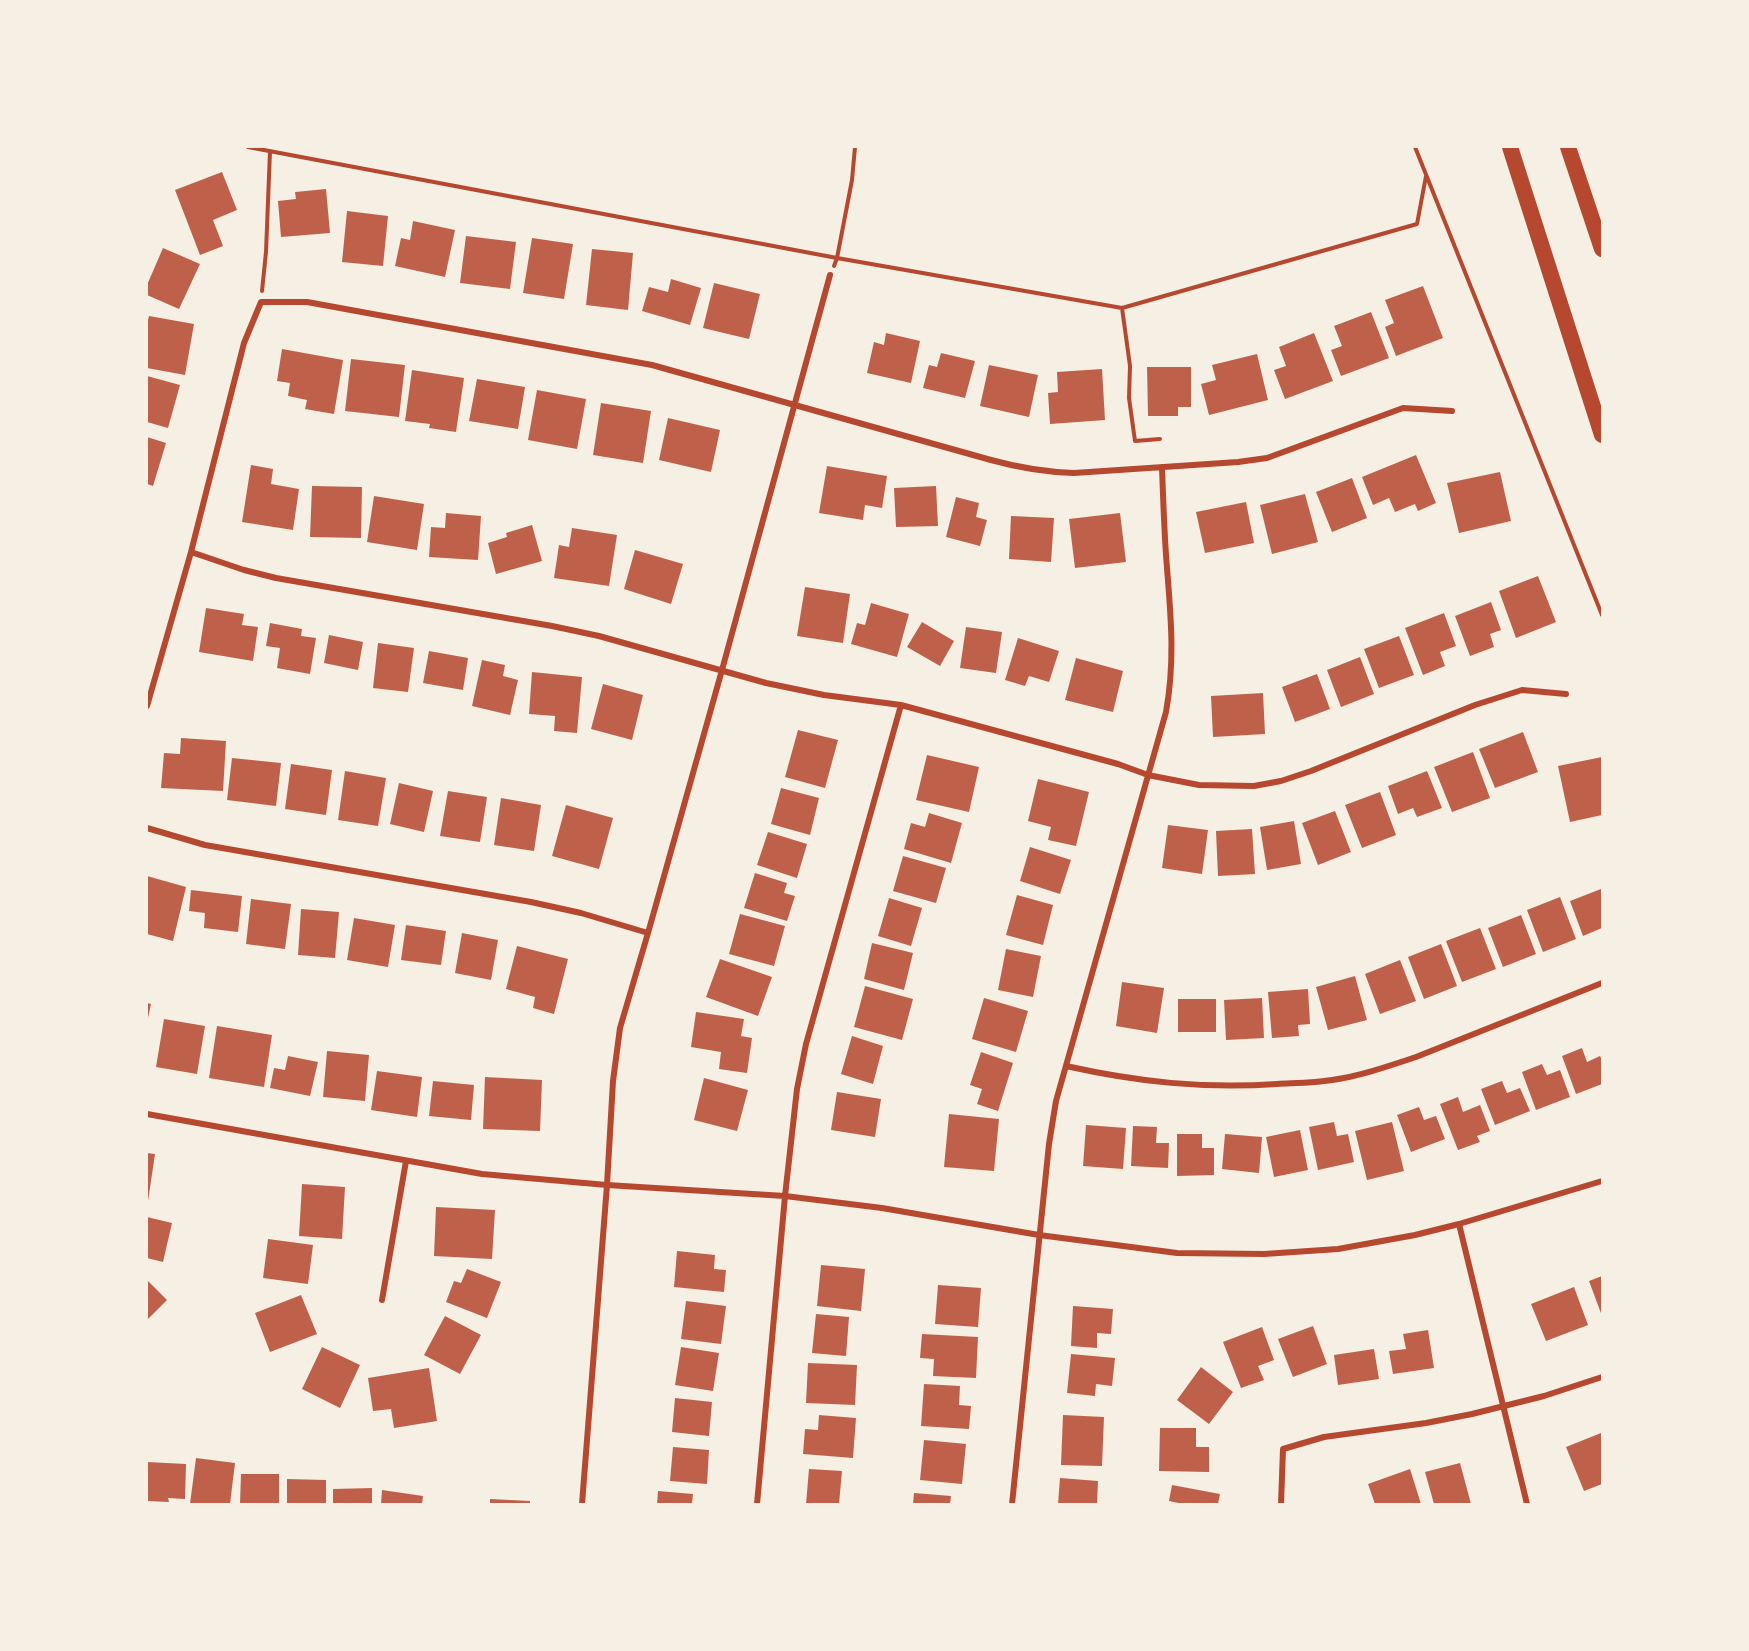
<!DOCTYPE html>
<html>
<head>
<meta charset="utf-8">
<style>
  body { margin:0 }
  #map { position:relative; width:1749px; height:1651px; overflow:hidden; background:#f6efe4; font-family:Manrope,sans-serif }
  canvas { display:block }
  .frame { position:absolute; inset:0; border:148px solid #f6efe4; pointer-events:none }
</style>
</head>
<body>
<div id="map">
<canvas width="1749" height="1651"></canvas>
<div class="frame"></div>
</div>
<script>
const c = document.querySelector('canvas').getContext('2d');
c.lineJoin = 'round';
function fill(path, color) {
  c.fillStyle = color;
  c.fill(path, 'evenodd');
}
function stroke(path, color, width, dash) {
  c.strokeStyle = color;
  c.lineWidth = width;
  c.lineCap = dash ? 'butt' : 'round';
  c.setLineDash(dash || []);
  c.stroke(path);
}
const building = new Path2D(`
  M222 172 237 210 213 220 223 246 200 255 175 190Z
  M326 189 330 233 281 237 278 201 296 199 295 192Z
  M347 211 388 216 383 266 342 262Z
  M413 221 455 230 445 277 395 266 401 238 410 240Z
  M466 236 516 242 510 289 460 283Z
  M532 238 573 244 564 299 523 293Z
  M163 248 200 264 179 309 147 295V285Z
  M592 249 633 253 628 310 586 305Z
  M671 279 701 288 690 325 642 311 649 287 668 292Z
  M714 283 760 294 749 339 703 328Z
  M1423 286 1443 338 1396 356 1385 327 1394 323 1385 300Z
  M1371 312 1389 358 1341 376 1331 350 1342 346 1334 326Z
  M149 316 194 324 185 375 147 368V324Z
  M886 333 920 341 911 383 867 373 874 342 884 345Z
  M1314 333 1333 381 1285 399 1274 370 1286 366 1279 347Z
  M282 349 343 360 334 414 305 409 307 400 288 396 290 383 277 381Z
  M941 353 975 361 965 398 923 388 929 365 937 367Z
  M1257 354 1268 400 1209 415 1201 384 1216 380 1212 365Z
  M351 359 405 365 399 417 345 411Z
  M989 365 1038 375 1029 417 980 406Z
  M1147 367H1191V407H1178V416H1148Z
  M1102 369 1105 420 1050 424 1048 393 1058 392 1057 372Z
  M412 370 464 378 456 432 429 428 430 424 405 421Z
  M147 376 180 385 168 428 147 422Z
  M477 379 525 387 518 429 469 421Z
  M537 390 586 399 577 449 528 440Z
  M601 403 651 411 643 463 593 455Z
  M668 418 720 430 711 472 659 460Z
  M147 437 166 443 153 486 147 484Z
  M1416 455 1436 503 1418 511 1415 504 1395 512 1389 498 1373 505 1362 477Z
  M251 465 273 469 271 484 299 489 293 530 242 522Z
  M827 466 887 476 882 508 865 505 863 520 819 513Z
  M1500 472 1511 521 1459 533 1447 483Z
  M1352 478 1367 518 1332 532 1316 492Z
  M312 486 362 487 361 538 310 537Z
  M936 486 938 526 896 527 894 488Z
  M1305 494 1318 542 1272 554 1260 505Z
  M374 496 424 504 417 550 367 542Z
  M956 497 979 503 976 517 987 520 980 546 946 537Z
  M1246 502 1254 543 1205 553 1196 512Z
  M446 513 481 516 478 560 429 557 431 527 445 528Z
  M1120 513 1126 562 1075 568 1069 519Z
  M1011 516 1054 518 1051 562 1009 559Z
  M532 525 542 561 496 574 488 543 507 537 506 533Z
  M572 528 617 535 609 586 554 578 559 545 569 547Z
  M635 550 683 564 671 604 624 589Z
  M1538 576 1556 622 1516 638 1499 591Z
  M805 587 850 594 843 643 797 636Z
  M1491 602 1501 630 1490 634 1494 647 1470 656 1455 616Z
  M871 603 909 614 897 657 851 644 857 623 865 625Z
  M206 608 244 614 242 625 258 627 253 661 199 652Z
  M1444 613 1456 646 1440 652 1445 666 1423 675 1405 628Z
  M922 622 954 641 940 666 907 647Z
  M270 623 302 629 301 636 316 638 310 674 277 668 280 648 266 646Z
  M966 627 1002 632 996 673 960 668Z
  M329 635 363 642 358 670 324 663Z
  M1399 636 1414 675 1379 688 1364 649Z
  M1018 638 1059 651 1049 682 1029 676 1025 686 1005 680Z
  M378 643 414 648 408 692 373 688Z
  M429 651 468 658 463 690 423 683Z
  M1360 657 1374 694 1341 707 1327 670Z
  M1076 658 1123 671 1113 712 1065 700Z
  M482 660 505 665 503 676 518 680 510 715 472 706Z
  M532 672 582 677 577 733 554 731 555 716 529 714Z
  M1317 674 1330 709 1295 722 1282 687Z
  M603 684 643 695 632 740 591 729Z
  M1263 693 1265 734 1213 737 1211 696Z
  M798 730 838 740 825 788 785 777Z
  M1523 732 1538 772 1495 788 1479 749Z
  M181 738 226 741 223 791 161 788 164 753 180 754Z
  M1473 752 1490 798 1452 812 1434 767Z
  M927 755 979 767 969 812 916 800Z
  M1602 757V815L1570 822 1558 766Z
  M232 758 281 763 276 806 227 800Z
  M291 764 332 770 326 815 285 809Z
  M345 771 386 778 378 826 338 820Z
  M1427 771 1442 808 1417 817 1413 808 1398 814 1388 786Z
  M1038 779 1089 792 1076 846 1048 840 1051 827 1028 821Z
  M399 783 433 791 424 832 390 824Z
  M781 788 819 798 810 835 771 824Z
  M448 791 487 797 480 842 440 836Z
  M1380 792 1396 835 1362 848 1345 805Z
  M501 798 541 805 534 851 494 845Z
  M566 805 613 818 599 869 552 856Z
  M1335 811 1351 852 1318 865 1302 823Z
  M929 813 962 823 951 863 904 849 911 823 925 827Z
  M1294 821 1301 864 1267 870 1260 827Z
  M1168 825 1208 830 1202 874 1162 868Z
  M1252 829 1255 874 1218 876 1216 831Z
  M768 832 807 844 797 878 757 865Z
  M1030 847 1071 860 1060 894 1020 881Z
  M903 856 946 868 936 903 893 891Z
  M755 873 787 883 784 893 795 896 787 921 744 908Z
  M147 876 186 887 173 941 147 934Z
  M1601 889 1602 928 1583 936 1570 901Z
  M191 890 242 896 238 932 204 928 205 913 189 911Z
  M1017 895 1053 905 1043 945 1006 935Z
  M1560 897 1576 939 1543 952 1527 910Z
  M889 898 922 908 911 946 878 936Z
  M251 899 291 904 285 949 246 944Z
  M301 909 339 912 335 958 298 955Z
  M740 914 785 926 774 966 729 954Z
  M1521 915 1536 954 1503 967 1488 928Z
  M354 918 395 925 388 967 347 960Z
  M406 925 446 931 441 965 401 960Z
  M1480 928 1496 969 1462 982 1446 941Z
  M462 933 498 940 491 980 455 973Z
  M872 943 913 953 904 990 864 979Z
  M1441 944 1457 986 1424 999 1408 957Z
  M517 946 568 959 554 1014 533 1008 535 997 506 989Z
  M1006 949 1041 956 1033 997 998 990Z
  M720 959 772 977 758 1016 706 997Z
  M1400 960 1416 1001 1380 1014 1365 974Z
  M1355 976 1367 1020 1328 1030 1316 987Z
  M1122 982 1164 988 1157 1033 1116 1026Z
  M865 986 913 999 902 1040 854 1027Z
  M1308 989 1310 1024 1298 1025 1299 1036 1272 1038 1268 992Z
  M984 998 1028 1011 1016 1052 972 1039Z
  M1262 998 1264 1038 1226 1040 1224 1000Z
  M1178 999H1216V1032H1178Z
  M147 1003 151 1004 148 1018H147Z
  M696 1012 744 1019 741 1036 752 1038 747 1073 719 1069 721 1052 691 1047Z
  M164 1019 205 1026 197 1074 156 1067Z
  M217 1026 272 1035 264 1087 209 1078Z
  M852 1036 883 1046 873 1084 841 1074Z
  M1582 1048 1587 1062 1600 1056 1602 1060V1084L1576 1094 1562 1056Z
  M327 1051 369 1055 365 1101 323 1097Z
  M981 1052 1013 1063 998 1111 977 1104 982 1089 970 1085Z
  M288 1056 318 1062 310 1096 270 1088 274 1068 285 1070Z
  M1542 1064 1547 1075 1560 1070 1570 1097 1536 1110 1522 1072Z
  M377 1071 422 1077 417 1117 371 1110Z
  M485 1077 542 1080 540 1131 483 1129Z
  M704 1078 748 1090 737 1131 694 1120Z
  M433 1081 474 1085 471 1120 429 1116Z
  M1502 1081 1507 1093 1520 1088 1530 1111 1495 1125 1481 1089Z
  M837 1092 881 1099 875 1137 831 1130Z
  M1458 1097 1463 1112 1480 1105 1490 1131 1477 1136 1480 1142 1458 1150 1440 1104Z
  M1419 1107 1424 1120 1436 1116 1445 1139 1411 1152 1397 1115Z
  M949 1114 999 1119 994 1171 944 1167Z
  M1334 1122 1337 1136 1348 1134 1354 1162 1318 1170 1309 1127Z
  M1392 1122 1404 1171 1367 1180 1355 1131Z
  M1086 1125 1126 1128 1123 1169 1083 1166Z
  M1133 1126 1157 1127 1156 1143H1169L1168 1168 1131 1166Z
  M1300 1130 1308 1170 1274 1177 1266 1137Z
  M1177 1134H1202V1148H1214V1175L1177 1176Z
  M1225 1134 1262 1137 1259 1173 1222 1169Z
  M147 1153 155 1154 148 1201H147Z
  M302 1184 345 1187 342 1239 299 1236Z
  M436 1207 495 1210 492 1259 434 1256Z
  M147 1217 172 1223 163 1262 147 1258Z
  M268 1239 313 1245 308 1284 263 1278Z
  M677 1251 715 1255 714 1269 726 1270 724 1292 674 1287Z
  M821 1265 865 1269 861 1311 817 1306Z
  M467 1269 501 1282 487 1318 446 1302 454 1281 461 1283Z
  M1602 1276V1316L1589 1281Z
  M147 1280 167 1300 147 1320Z
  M938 1285 981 1288 978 1327 935 1324Z
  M1574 1287 1588 1325 1546 1341 1531 1304Z
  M301 1295 317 1334 270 1352 255 1313Z
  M686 1301 726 1306 721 1344 681 1339Z
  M1073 1306 1113 1309 1111 1334 1097 1333V1348L1071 1346Z
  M816 1314 849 1317 846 1356 812 1353Z
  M445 1316 481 1335 460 1374 424 1355Z
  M1313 1326 1327 1364 1293 1377 1278 1339Z
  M1262 1327 1274 1360 1258 1366 1264 1380 1241 1388 1223 1342Z
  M1428 1330 1434 1368 1393 1374 1389 1351 1406 1349 1403 1334Z
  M922 1334 978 1337 976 1378 933 1376 934 1359 920 1358Z
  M322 1347 360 1365 340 1408 302 1389Z
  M681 1347 719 1353 713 1391 675 1385Z
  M1374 1349 1379 1379 1338 1385 1334 1355Z
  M1071 1354 1115 1358 1112 1386 1096 1384 1095 1396 1067 1393Z
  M808 1363 857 1365 855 1405 806 1403Z
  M1201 1367 1233 1392 1209 1424 1177 1400Z
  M429 1368 437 1421 394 1428 391 1409 373 1411 368 1378Z
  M924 1384 960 1386 959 1405 971 1406 969 1429 921 1426Z
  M675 1398 712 1402 709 1436 672 1432Z
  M819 1415 856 1418 853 1458 803 1454 805 1429 818 1430Z
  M1063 1415 1104 1417 1102 1466 1061 1465Z
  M1160 1428H1196V1447H1209V1472L1159 1471Z
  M1601 1433 1602 1484 1584 1491 1566 1447Z
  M924 1440 966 1444 962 1484 920 1480Z
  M673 1447 709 1450 707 1484 670 1481Z
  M196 1458 235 1463 230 1504H190Z
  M147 1462 186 1464 185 1499 168 1498 169 1502 147 1501Z
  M1460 1463 1471 1504H1434L1425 1472Z
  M809 1469 842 1471 839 1504H806Z
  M1410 1469 1421 1504H1375L1368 1484Z
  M241 1474H279V1504H240Z
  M1060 1478 1098 1481 1097 1504H1058Z
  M287 1479 326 1480V1504H287Z
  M1172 1485 1220 1494 1218 1504H1183L1169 1501Z
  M372 1488V1504H333V1489Z
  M382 1490 423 1496 422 1504H381Z
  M658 1491 693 1494 692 1504H657Z
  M914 1493 951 1496 950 1504H913Z
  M490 1499 530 1501V1504H490Z`);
const path = new Path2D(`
  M248 147 837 258 1122 308 1417 224 1426 176
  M1415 147 1602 615
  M834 266 837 258 852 180 855 147
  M262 291 266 252 270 151
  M1122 308 1130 366 1129 398 1135 441 1160 439`);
const minor = new Path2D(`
  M191 552 244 570 276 578 552 626 599 636 766 683 824 695 901 705 1118 764 1148 775 1199 785 1254 786 1281 781 1311 771 1475 705 1522 690 1566 694
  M147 706 191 552 244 343 261 302H307L652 365 991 460C1020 468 1044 472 1074 473L1238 462 1267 458 1403 408 1452 411
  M147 828 205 845 531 902 581 913 648 933
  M1066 1066C1138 1082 1203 1089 1277 1084 1295 1083 1314 1083 1332 1080 1360 1076 1389 1066 1416 1057L1602 983
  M147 1114 482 1174 607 1185 785 1196 882 1208 1039 1235 1177 1253 1264 1254 1338 1249 1415 1235 1459 1224 1602 1181
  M1459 1224 1527 1504
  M382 1300 406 1161
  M582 1504 607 1185 613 1081 620 1028 648 933 722 670 830 275
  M757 1504 785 1196 797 1089 806 1044 901 705
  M1012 1504 1049 1144 1056 1101 1166 712C1176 657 1170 609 1166 555 1164 525 1163 496 1162 467
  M1281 1504 1283 1449 1324 1437 1426 1423 1472 1414 1544 1396 1602 1377`);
const trunk = new Path2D(`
  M1510 147 1602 435
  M1568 147 1602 249`);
fill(building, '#bf614a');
stroke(path, '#b5482f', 4);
stroke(minor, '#b5482f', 6);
stroke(trunk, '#b5482f', 16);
</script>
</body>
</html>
